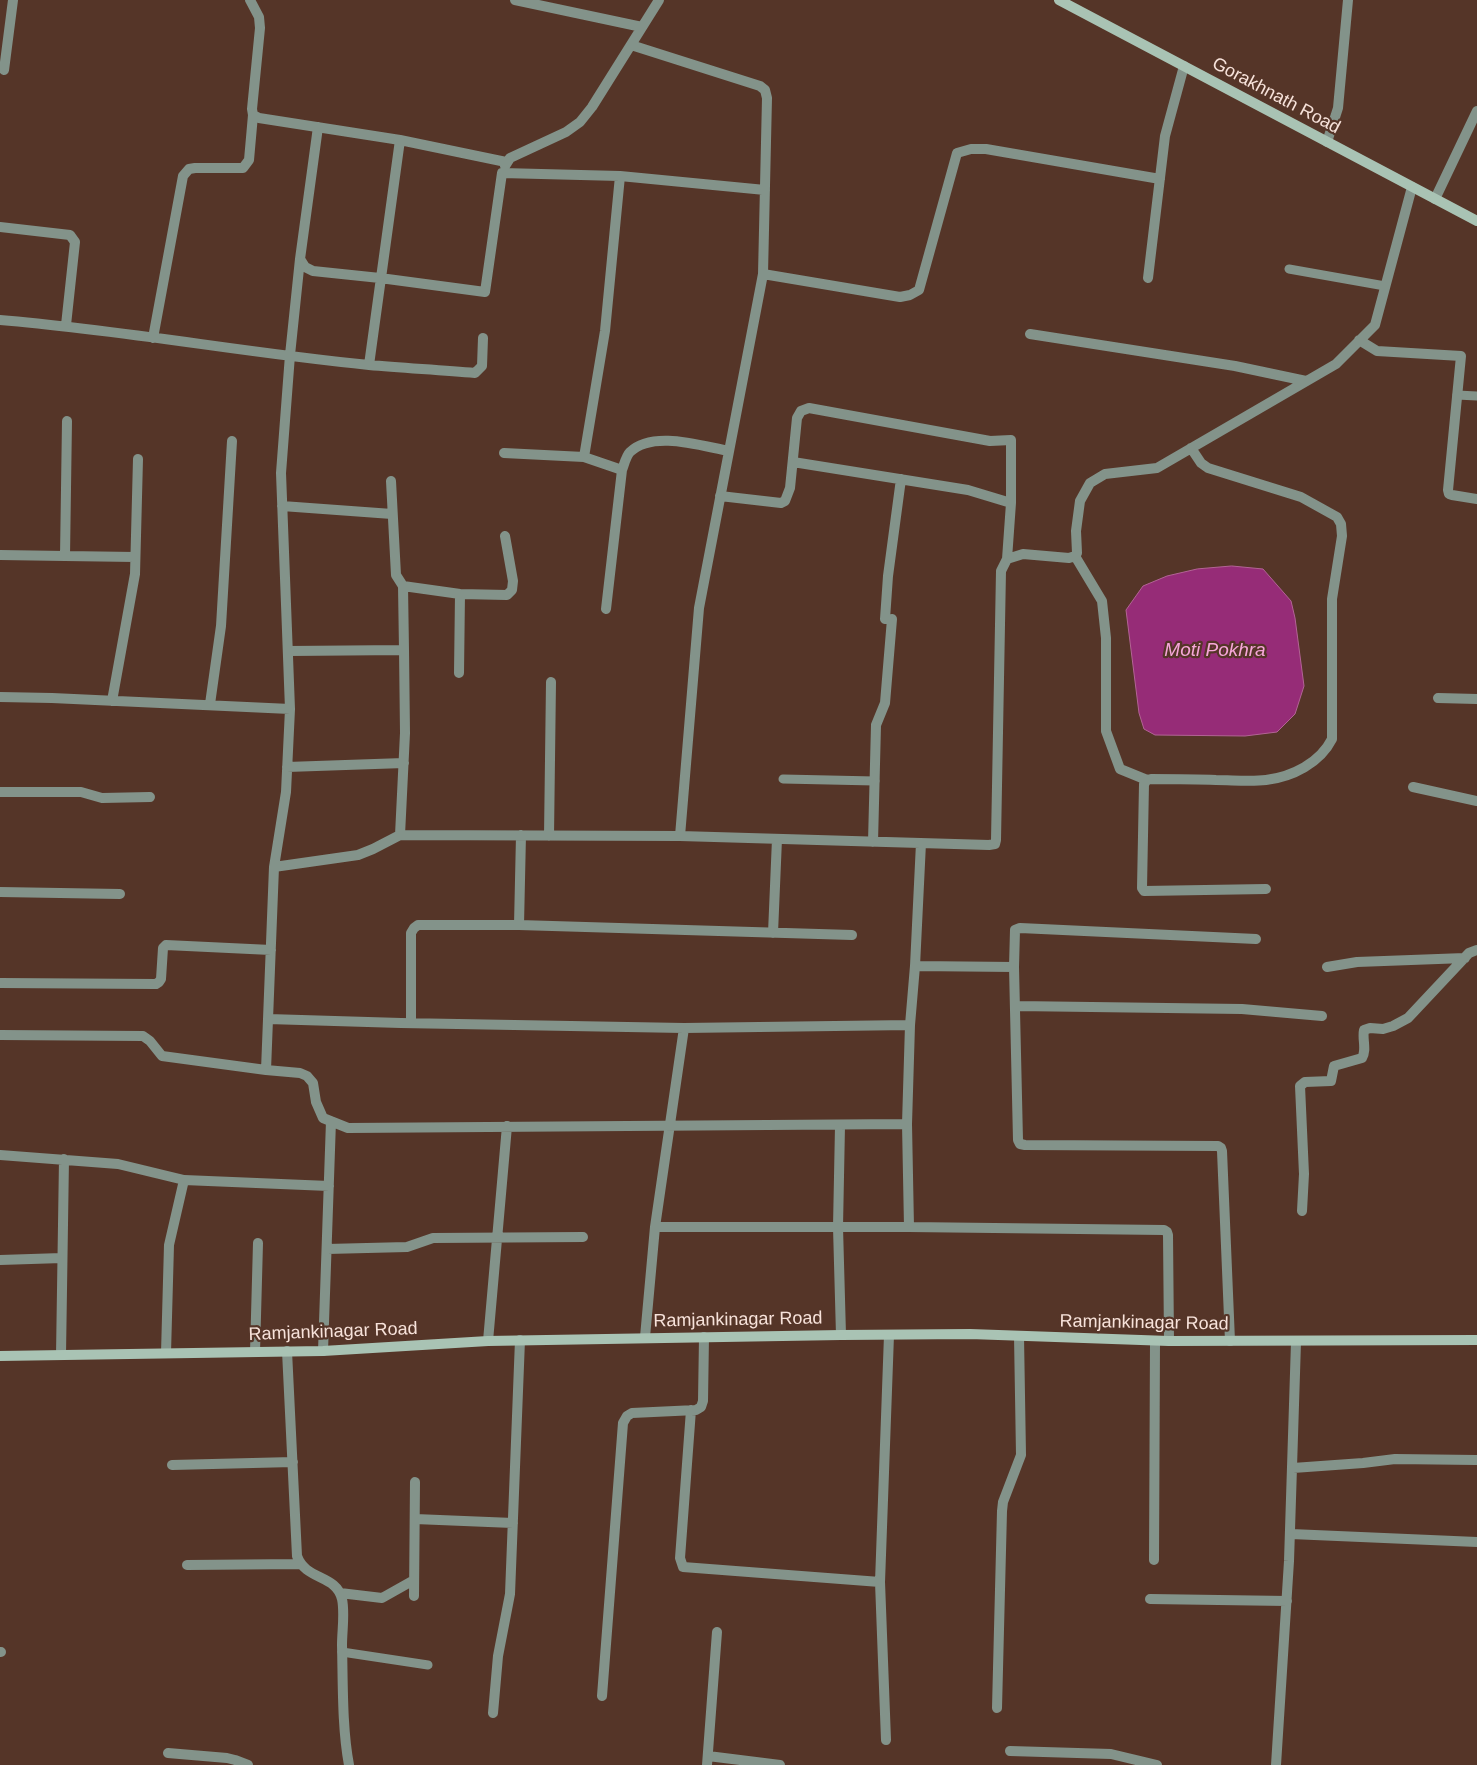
<!DOCTYPE html>
<html>
<head>
<meta charset="utf-8">
<style>
  body { margin:0 }
  canvas { display:block; background:#553528 }
</style>
</head>
<body>
<canvas width="1477" height="1765"></canvas>
<script>
const c = document.querySelector('canvas').getContext('2d');
c.lineJoin = 'round';
function fill(path, color) {
  c.fillStyle = color;
  c.fill(path, 'evenodd');
}
function stroke(path, color, width, dash) {
  c.strokeStyle = color;
  c.lineWidth = width;
  c.lineCap = dash ? 'butt' : 'round';
  c.setLineDash(dash || []);
  c.stroke(path);
}
function label(font, color, halo, rows, align = 'center') {
  c.font = font + ' Arial,sans-serif';
  c.lineWidth = 4.5;
  c.setLineDash([]);
  c.textBaseline = 'middle';
  c.strokeStyle = halo;
  c.fillStyle = color;
  for (const [text, x, y, turn = 0] of rows) {
    c.save();
    c.translate(x, y);
    c.rotate((+turn || 0) * Math.PI / 180);
    c.textAlign = isNaN(turn) ? turn : align;
    if (halo) c.strokeText(text, 0, 0);
    c.fillText(text, 0, 0);
    c.restore();
  }
}
const water = new Path2D(`
  M1232 566 1263 569 1291 601 1295 618 1304 686 1295 714 1277 732 1245 736 1155 735 1144 729 1139 713 1126 610 1143 586 1167 576 1197 569Z`);
const lane = new Path2D(`
  M1289 269 1385 286
  M1457 395 1477 396
  M783 779 875 781
  M342 1652 428 1665`);
const street = new Path2D(`
  M250 0 259 17 260 28 252 109 253 115 259 118 400 140 506 162
  M515 0 642 27
  M631 45 760 86 765 90 767 98 763 274 699 608 680 836
  M4 70 13 0
  M318 127 300 259 305 267 313 271 380 278 485 292 502 173 620 176 605 331 584 457 504 453
  M1327 142 1338 108 1348 0
  M505 166 510 158 566 132 580 122 592 107 659 0
  M620 176 765 190
  M1435 199 1477 111
  M0 227 70 235 75 242 66 325
  M763 274 900 297 910 295 919 290 957 153 971 149H986L1160 179
  M1148 278 1165 136 1184 66
  M0 320C123 330 246 353 369 365 404 368 440 370 475 373L482 366 483 338
  M1030 334 1235 366 1306 381
  M153 338 183 176 189 169 195 168H243L249 160 253 115
  M1359 340 1377 351 1461 356 1448 490 1449 494 1452 495 1477 499
  M369 365 400 140
  M1191 448 1201 463 1208 468 1301 497 1337 517 1341 524 1342 536 1332 599V739C1320 763 1292 777 1266 780 1250 782 1232 780 1216 780 1194 779 1173 779 1151 779L1147 780 1144 784 1142 888 1144 891 1266 889
  M584 457 622 470
  M793 462 968 490 1011 503
  M391 481 396 575 403 586 404 650 405 733 400 835
  M720 496 781 503 785 501 790 488 797 418 801 411 809 408 990 441 1011 440V503L1007 559
  M282 506 392 514
  M0 555 65 556 67 421
  M65 556 135 557
  M1075 556 1102 601 1106 638V731L1120 769 1147 780
  M403 586 460 594 507 595 512 590 513 581 505 536
  M606 609 622 470C624 465 626 456 630 452 653 430 701 446 729 451
  M885 619 888 576 901 479
  M289 651 404 650
  M459 673 460 594
  M0 697 52 698 290 709
  M1438 698 1477 699
  M112 701 135 574 138 459
  M210 704 221 626 232 441
  M287 767 404 763
  M1413 787 1477 801
  M0 792H81L102 798 150 797
  M549 836 551 682
  M873 842 876 725 885 703 892 619
  M274 867 286 792 290 709 281 473 290 355 300 259
  M0 892 120 894
  M519 925 521 835
  M773 933 777 839
  M915 966 1014 967
  M1327 967 1357 962 1465 958
  M0 983 156 984 159 982 161 979 163 948 166 945 271 950
  M1016 1006 1242 1009 1322 1016
  M268 1019 401 1023 684 1028 910 1025
  M411 1023V933L414 928 418 925H519L852 935
  M0 1035 143 1036 150 1041 162 1056 266 1070 274 867 358 855 373 849 400 835 680 836 989 845 995 844 996 840 1001 571 1007 559 1023 554 1069 558 1075 556 1077 553 1076 531 1080 501 1090 483 1105 474 1157 468 1336 364 1375 325 1412 187
  M266 1070 300 1073 307 1076 313 1083 316 1102 323 1118 348 1128 907 1124
  M840 1126 838 1227 841 1335
  M0 1155 118 1164 184 1180 329 1186
  M1302 1211 1304 1174 1300 1086 1305 1082 1331 1081 1334 1066 1362 1058C1367 1050 1362 1039 1364 1030L1370 1028 1383 1029 1393 1026 1408 1018 1469 953 1477 950
  M655 1227H909L1164 1230 1167 1232 1168 1235 1169 1341
  M909 1227 907 1124 910 1025 915 966 921 843
  M327 1249 407 1247 433 1238 583 1237
  M0 1260 62 1258
  M645 1337 655 1227 684 1028
  M488 1341 507 1126
  M1230 1341 1222 1151 1221 1148 1218 1146 1025 1145 1020 1144 1018 1140 1014 967 1015 930 1020 928 1256 939
  M287 1351 297 1556C306 1581 336 1574 342 1599 345 1613 342 1631 342 1645 343 1683 342 1728 349 1765
  M323 1351 331 1121
  M255 1352 258 1243
  M166 1353 169 1245 184 1180
  M61 1355 64 1159
  M691 1410 680 1558 683 1567 880 1582
  M172 1465 293 1462
  M1293 1468 1363 1463 1395 1459 1476 1460
  M415 1519 513 1523
  M1291 1534 1477 1542
  M1154 1560 1155 1341
  M187 1565 300 1564
  M340 1593 382 1598 414 1580
  M414 1596 415 1482
  M1150 1599 1287 1601
  M0 1652H1
  M602 1696 623 1423 627 1416 632 1413 696 1410 701 1407 703 1401 704 1337
  M997 1708 1002 1511 1003 1502 1021 1455 1019 1336
  M493 1713 498 1656 510 1594 520 1340
  M886 1740 880 1582 889 1335
  M1010 1751 1111 1754 1157 1765
  M168 1753 227 1758 235 1760 248 1765
  M708 1756 780 1765
  M707 1765 717 1632
  M1276 1765 1289 1561 1296 1342`);
const secondary = new Path2D(`
  M1059 0 1477 221
  M0 1356 323 1351 488 1341 841 1335 970 1334 1169 1341 1477 1340`);
const streetNames = [
  ["Gorakhnath Road",1276,96,28],
  ["Ramjankinagar Road",738,1320,-1],
  ["Ramjankinagar Road",1144,1323,1],
  ["Ramjankinagar Road",333,1332,-2]
];
const waterNames = [
  ["Moti Pokhra",1215,651]
];
fill(water, '#962c77');
stroke(water, '#b36395', 1);
stroke(lane, '#83938a', 9);
stroke(street, '#83938a', 10);
stroke(secondary, '#a9c3b4', 10);
label('18px', '#f7e2da', '#553528', streetNames);
label('italic 19px', '#f7a6d9', '#553528', waterNames);
</script>
</body>
</html>
